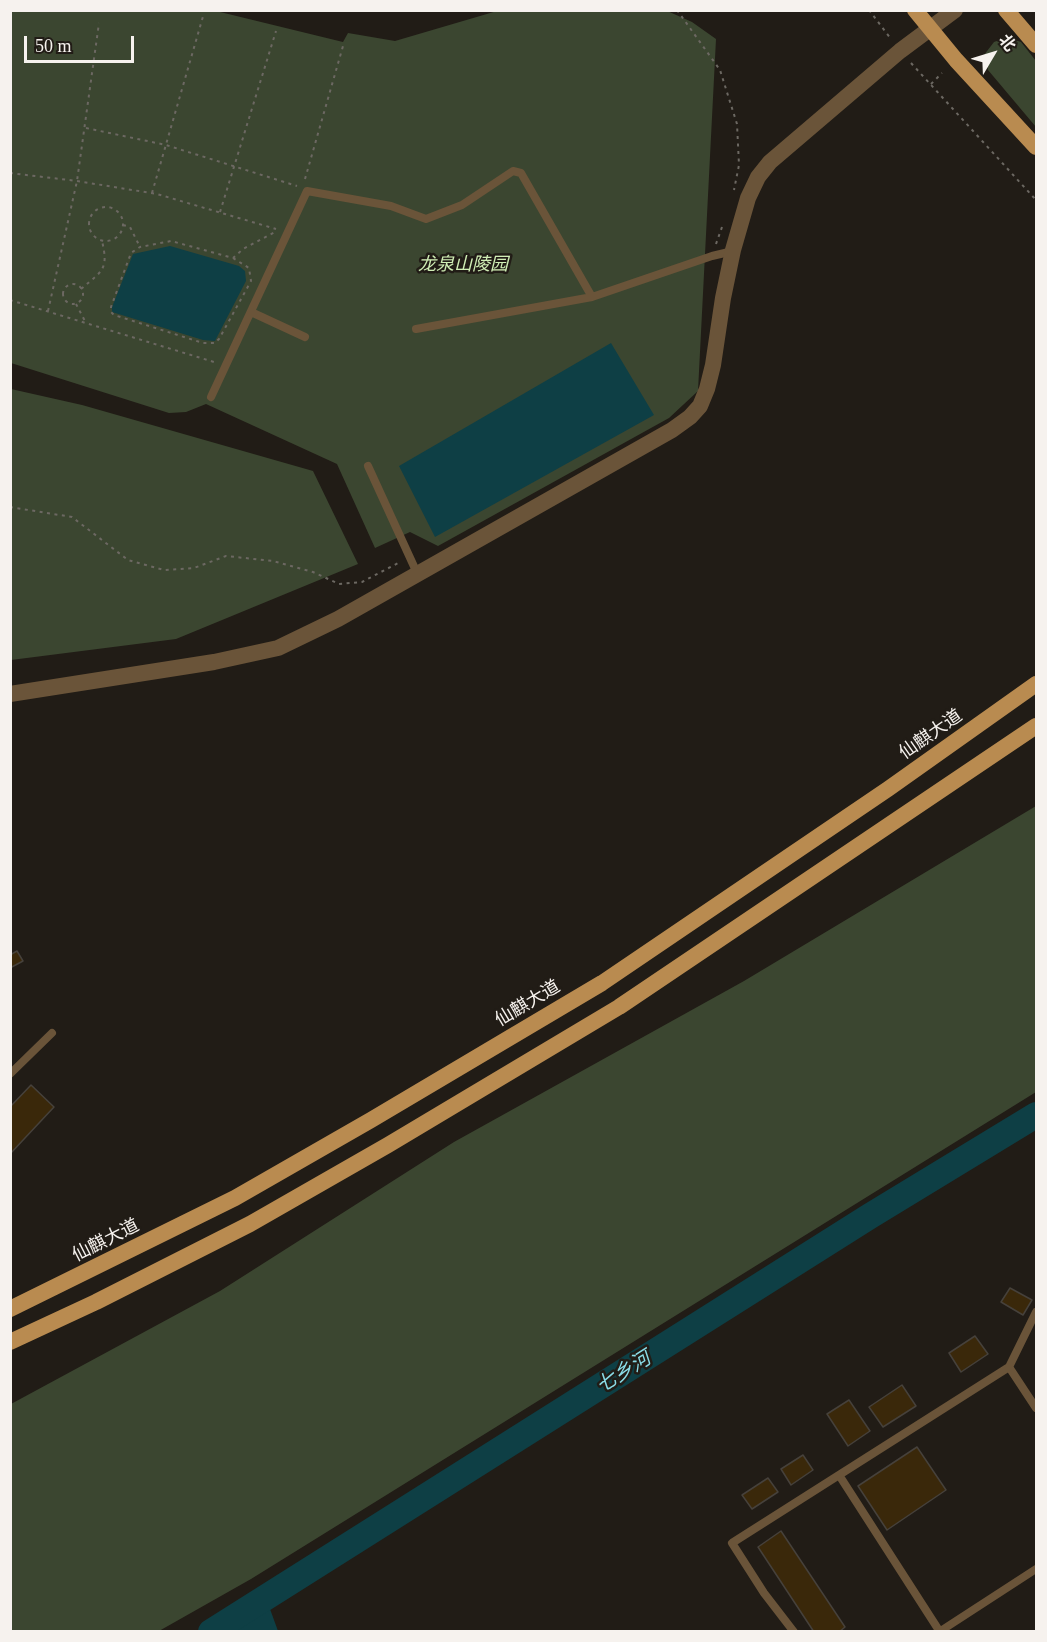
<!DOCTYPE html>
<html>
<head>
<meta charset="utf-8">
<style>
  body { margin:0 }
  #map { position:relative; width:1047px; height:1642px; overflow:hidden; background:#211c16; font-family:"Times New Roman","Noto Sans SC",serif }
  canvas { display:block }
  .frame { position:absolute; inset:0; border:12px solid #f6f2ee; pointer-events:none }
  .north { position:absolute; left:963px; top:24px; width:60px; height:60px; -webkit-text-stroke:4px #211c16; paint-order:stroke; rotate:52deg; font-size:16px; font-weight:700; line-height:24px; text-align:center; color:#f6f2ee }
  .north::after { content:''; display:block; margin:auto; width:21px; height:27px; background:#f6f2ee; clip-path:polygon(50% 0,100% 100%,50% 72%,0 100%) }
  .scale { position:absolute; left:24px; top:36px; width:110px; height:27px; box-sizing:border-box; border:3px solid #f6f2ee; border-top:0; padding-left:8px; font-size:18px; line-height:21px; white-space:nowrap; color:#f6f2ee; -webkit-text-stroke:4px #211c16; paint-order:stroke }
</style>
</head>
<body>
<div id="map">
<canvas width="1047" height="1642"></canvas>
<div class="frame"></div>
<div class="north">北</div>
<div class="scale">50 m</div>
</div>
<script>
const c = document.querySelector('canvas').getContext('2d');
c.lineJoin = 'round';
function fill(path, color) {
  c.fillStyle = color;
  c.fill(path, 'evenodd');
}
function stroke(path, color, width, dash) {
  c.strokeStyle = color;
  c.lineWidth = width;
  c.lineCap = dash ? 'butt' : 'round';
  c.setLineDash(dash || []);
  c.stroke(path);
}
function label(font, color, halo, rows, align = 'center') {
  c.font = font + ' "Times New Roman","Noto Sans SC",serif';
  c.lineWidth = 5;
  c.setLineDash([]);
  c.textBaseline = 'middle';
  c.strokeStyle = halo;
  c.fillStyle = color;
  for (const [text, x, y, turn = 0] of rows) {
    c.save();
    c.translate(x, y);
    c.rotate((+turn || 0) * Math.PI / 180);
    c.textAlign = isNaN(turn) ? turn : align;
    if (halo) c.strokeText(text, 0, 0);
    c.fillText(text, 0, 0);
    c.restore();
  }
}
const green = new Path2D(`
  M665 10 692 22 716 39 698 391 669 418 438 546 410 532 375 548 337 464 206 404 186 412 169 413 11 363V11H216L343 42 348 33 395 41 497 11Z
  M1007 37 1021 42 1036 61V127L988 70 984 55 994 42Z
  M11 389 82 405 313 471 358 564 176 639 11 660Z
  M1036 806V1092L251 1579 159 1631H11V1404L220 1291 454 1142 744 981Z`);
const water = new Path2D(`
  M170 246 239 266 245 271 246 281 215 341 203 340 112 312V307L133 254Z
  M611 343 654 415 435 537 399 466Z
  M262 1587 278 1631H200L239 1601Z`);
const river = new Path2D(`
  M211 1632 870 1216 1036 1115`);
const building = new Path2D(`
  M17 951 23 961 10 968V955Z
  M31 1085 54 1107 10 1154V1107Z
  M1010 1288 1032 1300 1023 1315 1001 1302Z
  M975 1336 988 1354 961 1372 949 1353Z
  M902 1385 916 1406 883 1427 869 1407Z
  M849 1400 870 1431 848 1446 827 1414Z
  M917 1447 946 1490 887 1530 858 1486Z
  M803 1455 813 1470 791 1485 781 1469Z
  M768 1478 778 1492 752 1509 742 1495Z
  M781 1531 845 1627 839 1632H814L758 1547Z`);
const path = new Path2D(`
  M677 10 720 70 737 124 739 165 734 190
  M869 10 891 39
  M911 63 1036 200
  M931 84 942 73
  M86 128 166 145 297 186
  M10 173 77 181 157 194 276 229
  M305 179 343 46
  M152 193 204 13
  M89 224a17 17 0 1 1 34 0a17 17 0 1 1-34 0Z
  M220 212 276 31
  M123 225 130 227 140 247
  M716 244 722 227
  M233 258 249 268 251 281 219 339 215 343H203L114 315 111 312V307L131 253 140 247 171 241 233 258 243 249 275 232
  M63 294a10 10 0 1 1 20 0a10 10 0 1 1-20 0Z
  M81 289C102 271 109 270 102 241
  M10 300 214 362
  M76 304 86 323
  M48 311 77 181 99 23
  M10 507 72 517 128 560 164 570 194 568 226 556 273 561 313 572 339 584 362 582 400 562`);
const service = new Path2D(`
  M251 312 305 337
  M416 329 592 297 712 256 733 251
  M211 397 307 191 391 206 426 219 462 205 513 171 521 173 592 297
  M368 466 417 573
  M10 1074 52 1033
  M1009 1367 1036 1408
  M839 1475 940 1632
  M794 1632 764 1593 732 1543 1009 1367 1036 1312
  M939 1632 1036 1569`);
const minor = new Path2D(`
  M10 694 214 662 278 648 338 619 672 430 690 417 700 406 707 389 713 365 723 298 733 250 748 198 758 177 770 162 900 51 955 10`);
const primary = new Path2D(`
  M915 10 956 60 1036 147
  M1006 10 1036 45
  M10 1309 235 1198 371 1120 602 983 888 789 1036 684
  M10 1342 96 1302 250 1224 388 1145 619 1007 1036 726`);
const parkNames = [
  ["龙泉山陵园",463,265]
];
const streetNames = [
  ["仙麒大道",931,735,-35],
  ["仙麒大道",528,1004,-31],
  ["仙麒大道",106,1241,-27]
];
const waterNames = [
  ["七乡河",624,1373,-32]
];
fill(green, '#3b4630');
fill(water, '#0e3f45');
stroke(river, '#0e3f45', 26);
fill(building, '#3a280a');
stroke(building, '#46413b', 1.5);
stroke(path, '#6c6862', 2, [3, 4.5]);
stroke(service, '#6a5439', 8);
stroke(minor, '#6a5439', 16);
stroke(primary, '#b98b50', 16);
label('italic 18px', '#d0eeb5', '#211c16', parkNames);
label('18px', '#f6f2ee', '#211c16', streetNames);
label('italic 20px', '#89dbe6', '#211c16', waterNames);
</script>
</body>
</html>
